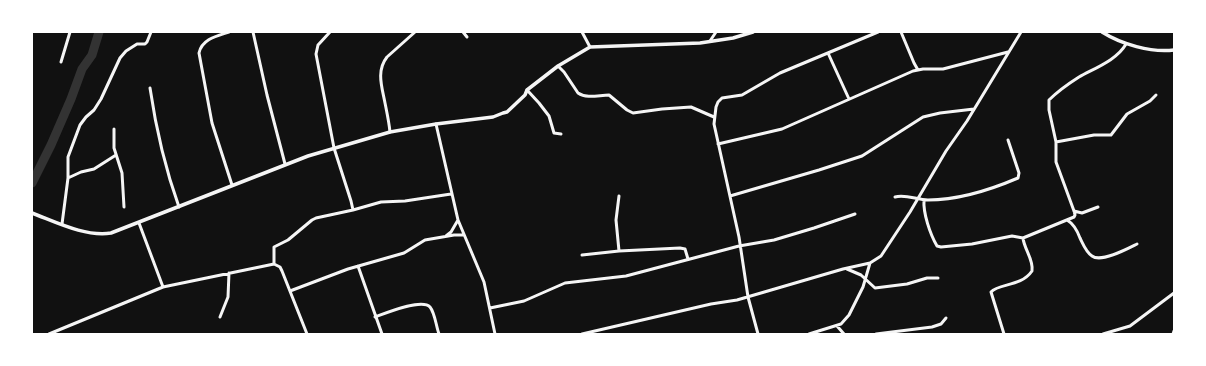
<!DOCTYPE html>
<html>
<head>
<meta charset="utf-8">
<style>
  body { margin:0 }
  #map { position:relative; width:1206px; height:366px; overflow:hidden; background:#111; font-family:Cabin,sans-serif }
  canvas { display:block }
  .frame { position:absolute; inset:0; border:33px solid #fff; pointer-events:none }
</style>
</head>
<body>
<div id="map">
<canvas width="1206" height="366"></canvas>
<div class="frame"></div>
</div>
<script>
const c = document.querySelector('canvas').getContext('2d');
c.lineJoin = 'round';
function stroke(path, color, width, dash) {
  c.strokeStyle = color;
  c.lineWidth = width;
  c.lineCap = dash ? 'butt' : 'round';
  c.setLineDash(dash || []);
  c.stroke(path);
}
const river = new Path2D(`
  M32 183 51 145 71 99 82 69 92 55 99 32`);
const minor = new Path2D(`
  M229 32C217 36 202 39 199 53L212 123 232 185
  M253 32 267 95 285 164
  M330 32 318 45 316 54 334 148 351 201 353 210
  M463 32 467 37
  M582 32 590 47
  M901 32 914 63 918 70
  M710 41 716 32
  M828 53 849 99
  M61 62 70 32
  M558 66 564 72 578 93C587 99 599 95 609 95L627 110 633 113 662 109 691 107 714 117
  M150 88C156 129 165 168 179 207
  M527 90 539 103 549 116 554 133 561 134
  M436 124 458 220 484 282 495 334
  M114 129V148L122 173 124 207
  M390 132C389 122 387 113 385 103 382 87 376 71 387 57L415 32
  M1056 142 1094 135H1111L1127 114 1150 101 1156 95
  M718 144 782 129 913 71 923 69H943L1008 52
  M68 178 81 172 94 169 116 155
  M619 196 616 220 619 251
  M730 196 819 170 862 156 923 117 940 113 974 109
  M895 197C906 194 917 200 928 200 959 200 990 190 1018 178L1019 173 1008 140
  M924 200C923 213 930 234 937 246L941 247 972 244 1012 236 1023 238 1074 217 1075 215 1074 211 1056 162V142L1049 110V100C1058 91 1068 84 1079 77 1095 68 1117 60 1126 44
  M1074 211 1082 213 1098 207
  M1067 220C1074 224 1077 230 1080 238 1083 244 1086 252 1092 256 1101 263 1127 249 1137 244
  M139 223 163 287
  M62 224 68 178V157L80 125 86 117 94 110 101 99 120 58 126 51 137 44H145L147 42 151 32
  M446 236 451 232 458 220
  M582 255 619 251 680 248 685 249 688 259
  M274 264V247L288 240 312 220 316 218 353 210 381 202 405 201 451 194
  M358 266 382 334
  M847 269 861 275 875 288 907 284 927 278H938
  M290 291 348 269 404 253 425 240 454 235H464
  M490 308 524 301 565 283 626 276 739 246 774 240 814 228 855 214
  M220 317 228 297 229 273
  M375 317C386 313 422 298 430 307 435 313 436 326 439 334
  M837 326 844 334
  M49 334 163 287 274 264 280 267 282 271 307 334
  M582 334 711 304 737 300 843 269 870 263
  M758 334 748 297 739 237 714 124 716 107 718 102 722 98 742 95 780 73 878 32
  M809 334 841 324 849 315 863 287 870 263 881 256 910 212 946 151 967 121 1021 32
  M876 334 932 327 941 324 946 318
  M1004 334 991 292C999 283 1021 287 1032 271 1034 260 1024 249 1023 238
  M1103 334 1130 326 1174 293
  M1173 334 1174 331`);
const tertiary = new Path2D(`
  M1102 32C1121 44 1151 53 1174 50
  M32 213C56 222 85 237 111 233L308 156 390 132 436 124 493 117 503 113 507 112 525 95 527 90 558 66 590 47 700 43 733 38 753 32`);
stroke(river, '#333', 9);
stroke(minor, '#f5f5f5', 3);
stroke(tertiary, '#f5f5f5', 3.5);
</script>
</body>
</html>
